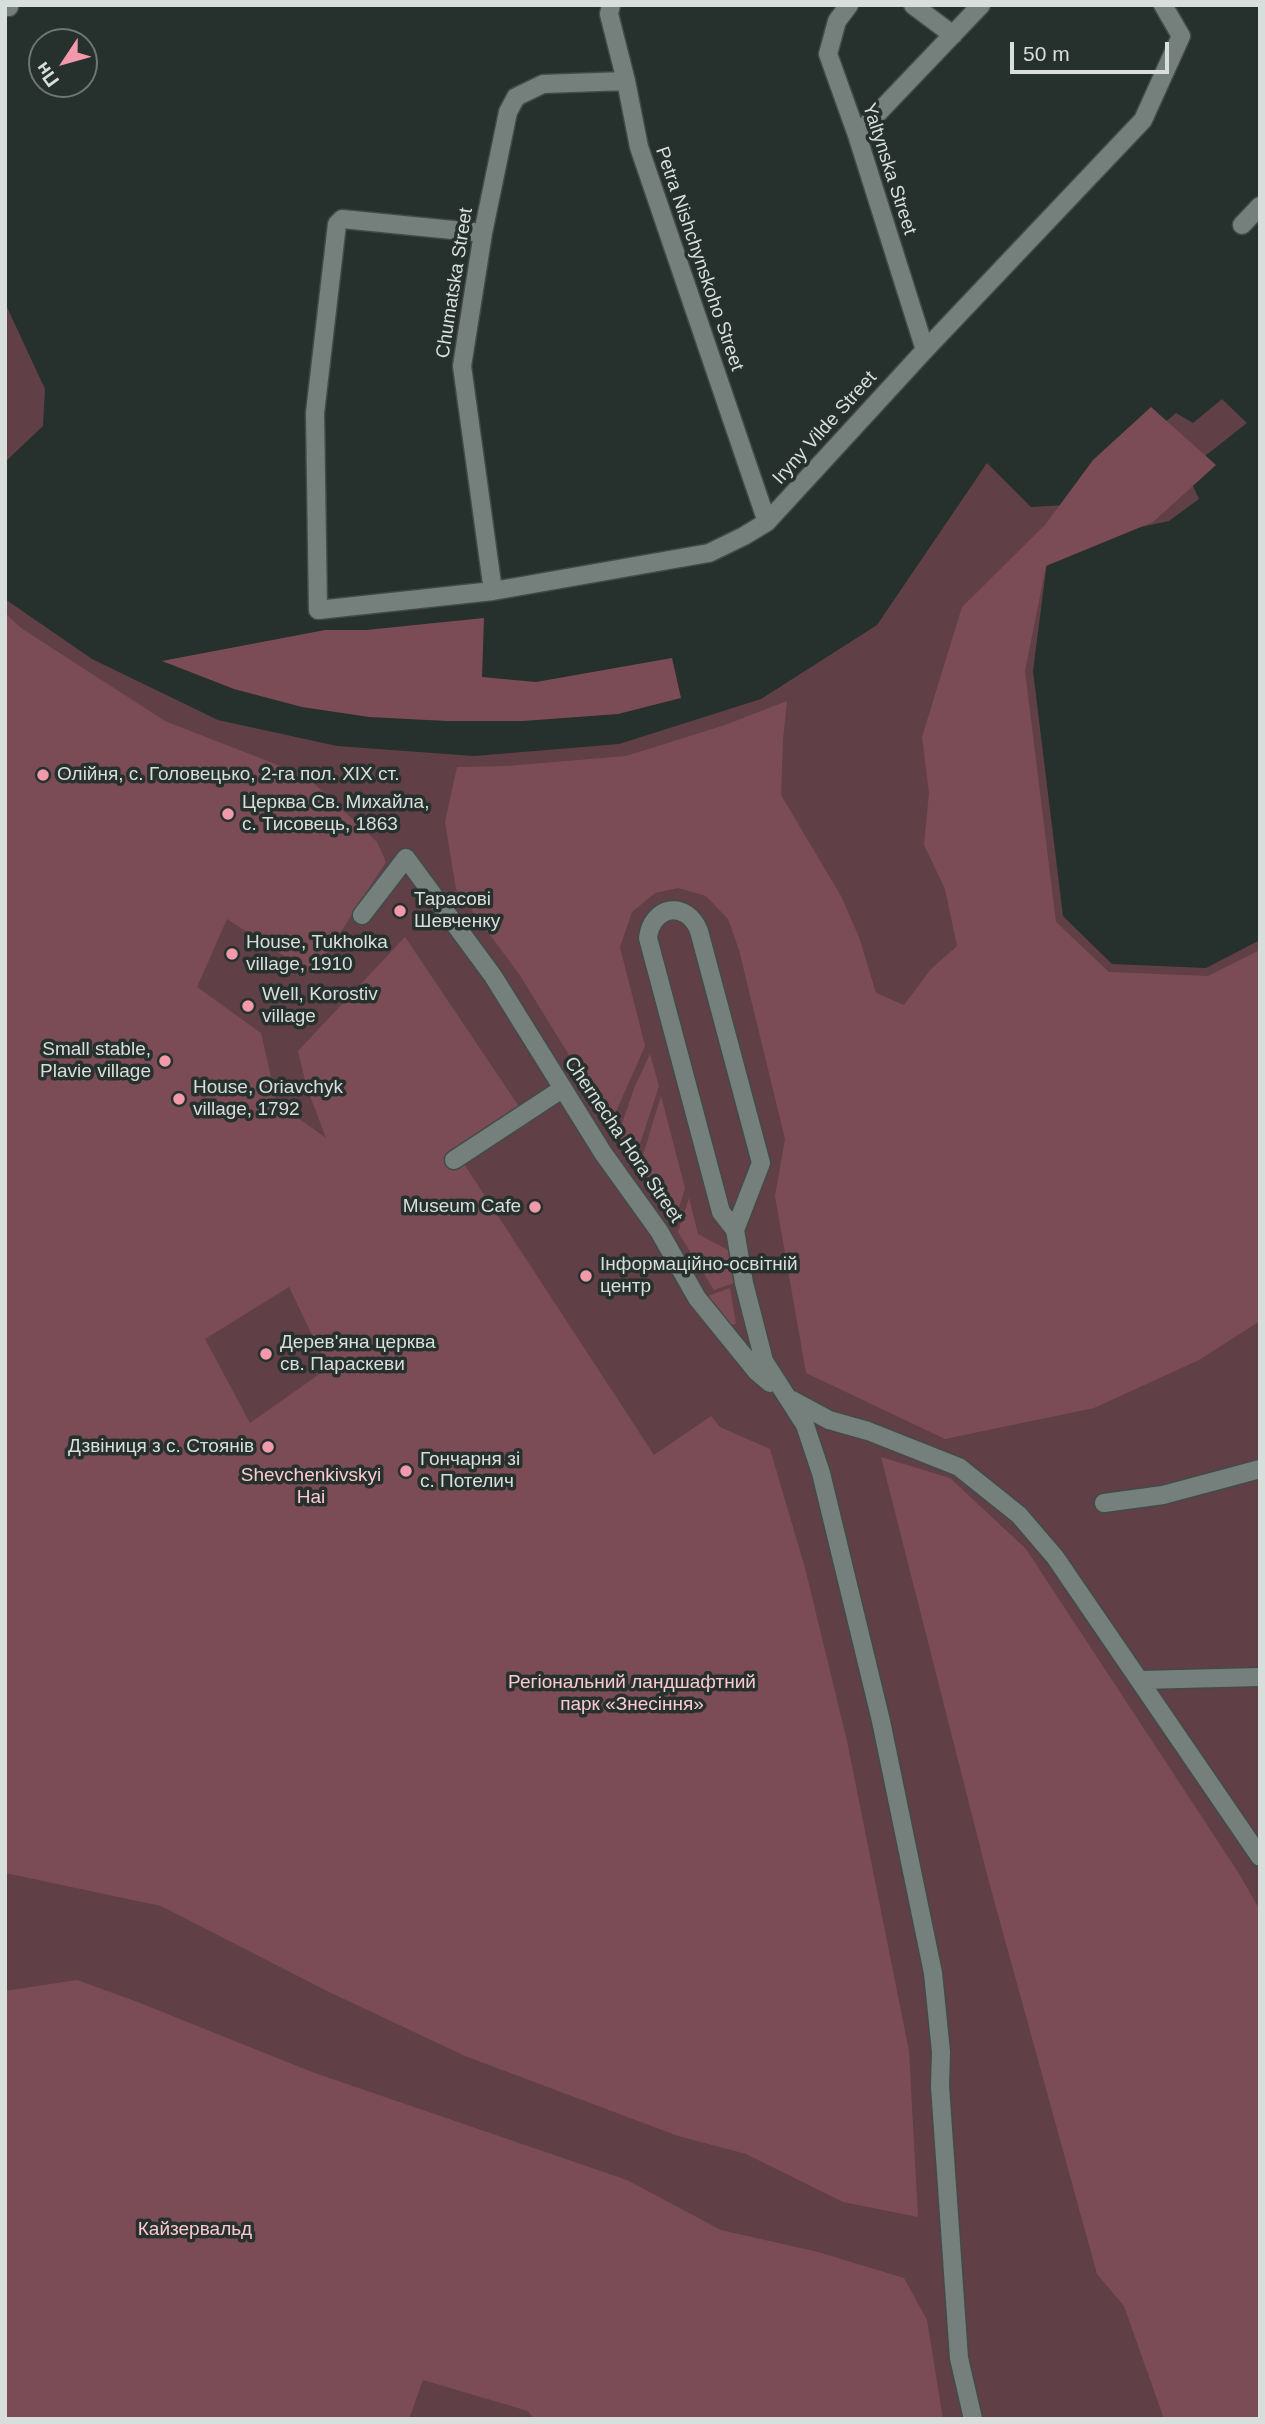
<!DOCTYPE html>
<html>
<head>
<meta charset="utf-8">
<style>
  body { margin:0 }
  #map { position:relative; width:1265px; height:2424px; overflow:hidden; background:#26302d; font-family:Helvetica,sans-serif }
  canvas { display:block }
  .frame { position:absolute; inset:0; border:7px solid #d8dedc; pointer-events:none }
  .north { position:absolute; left:28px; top:28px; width:70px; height:70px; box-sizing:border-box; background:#26302d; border:2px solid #6d7673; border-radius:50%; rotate:234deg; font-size:19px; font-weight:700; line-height:28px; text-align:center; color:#d8dedc }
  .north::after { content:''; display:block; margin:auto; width:24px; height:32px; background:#f29aac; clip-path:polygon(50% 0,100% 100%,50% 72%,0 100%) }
  .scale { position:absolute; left:1010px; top:42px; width:159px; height:32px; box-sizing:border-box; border:4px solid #d8dedc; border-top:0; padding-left:9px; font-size:21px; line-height:24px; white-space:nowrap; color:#d8dedc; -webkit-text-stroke:5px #26302d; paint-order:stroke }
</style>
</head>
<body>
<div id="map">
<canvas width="1265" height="2424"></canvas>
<div class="frame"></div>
<div class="north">Пн</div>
<div class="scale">50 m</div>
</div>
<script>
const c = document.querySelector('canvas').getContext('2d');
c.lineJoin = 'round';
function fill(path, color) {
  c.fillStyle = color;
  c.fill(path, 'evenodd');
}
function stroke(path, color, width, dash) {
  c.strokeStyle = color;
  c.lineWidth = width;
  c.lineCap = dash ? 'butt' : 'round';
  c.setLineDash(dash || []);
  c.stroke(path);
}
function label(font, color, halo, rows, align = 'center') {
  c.font = font + ' Helvetica,sans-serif';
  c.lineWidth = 7;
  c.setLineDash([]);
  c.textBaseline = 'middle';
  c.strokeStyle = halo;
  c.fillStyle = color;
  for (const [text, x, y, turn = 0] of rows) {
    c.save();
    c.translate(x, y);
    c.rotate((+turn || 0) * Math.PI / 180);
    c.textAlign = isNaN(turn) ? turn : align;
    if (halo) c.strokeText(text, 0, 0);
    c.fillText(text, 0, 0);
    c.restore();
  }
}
const green = new Path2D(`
  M5 303 45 389 43 426 5 462Z
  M1222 399 1247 423 1186 471 1199 499 1169 521 1049 547 1033 671 1063 916 1112 964 1206 968 1260 940V2419H5V599L92 659 218 720 337 746 474 756 619 744 761 699 877 625 987 463 1031 507 1066 505 1176 413 1193 423Z`);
const forest = new Path2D(`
  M1151 407 1216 465 1153 522 1046 566 1025 671 1056 922 1109 972 1208 976 1260 950V1321L1199 1360 1094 1408 945 1439 806 1373 775 1196 785 1139 739 950 728 919 706 896 678 888 655 893 632 912 620 947 645 1046 611 1123 519 974 456 889 445 822 457 767 507 766 626 756 725 725 787 701 783 740 781 795 841 896 859 937 876 993 904 1005 931 969 957 946 945 889 924 845 929 793 922 737 962 607 1045 525 1093 460Z
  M5 613 21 628 165 721 306 776 377 842 386 862 313 975 227 919 197 987 261 1033 277 1103 326 1138 306 1085 298 1051 405 937 530 1123 464 1164 654 1455 711 1416 720 1427 770 1449 805 1568 847 1741 909 2051 918 2217 843 2202 746 2154 678 2136 465 2056 327 1991 161 1906 5 1873ZM289 1287 328 1368 250 1423 205 1339Z
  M484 618 482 677 536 682 672 658 681 698 618 714 523 721H447L369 717 302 707 234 689 162 661 325 630H366Z
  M650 1054 659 1086 634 1162 618 1135 635 1086Z
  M661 1096 685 1188 674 1225 639 1168Z
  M689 1198 698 1234 728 1250 737 1282 714 1290 678 1232Z
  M730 1288 736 1324 730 1325 708 1296Z
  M881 1457 950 1478 1026 1549 1238 1872 1260 1910V2419H1164L1124 2306 1097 2274 989 1882Z
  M77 1980 135 2001 312 2072 627 2180 721 2230 818 2252 904 2278 927 2320 943 2419H534L528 2411 423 2380 409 2419H5V1991Z`);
const minor = new Path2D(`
  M611 5 609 14 626 81 639 147 767 522
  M849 5 837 21 828 54 857 135 925 350
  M913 5 953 35
  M5 6 9 7
  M857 135 981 5
  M1242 225 1260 206
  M483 233 342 219 337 224 315 413 318 610 493 591 709 553 744 536 767 522 925 350 1143 120 1181 36 1163 5
  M493 591 462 366 483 233 508 112 516 97 543 84 626 81
  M362 915 406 858 493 976 603 1153 659 1231 697 1298 757 1372 770 1383
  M454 1160 562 1089
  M735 1230 761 1163 699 931C687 900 652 905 648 938L721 1212 735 1230 744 1283 764 1361 805 1425 821 1473 881 1721 933 1973 941 2052 940 2086 959 2358 973 2419
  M792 1400 829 1420 868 1431 959 1467 1019 1515 1055 1557 1260 1857
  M1104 1503 1163 1495 1260 1469
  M1140 1680 1260 1677`);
const markers = [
  [43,775,7,"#f29aac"],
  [228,814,7,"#f29aac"],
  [400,911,7,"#f29aac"],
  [232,954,7,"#f29aac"],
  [248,1006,7,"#f29aac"],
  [165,1061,7,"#f29aac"],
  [179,1099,7,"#f29aac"],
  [535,1207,7,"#f29aac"],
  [586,1276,7,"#f29aac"],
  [266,1354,7,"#f29aac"],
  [268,1447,7,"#f29aac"],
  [406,1471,7,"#f29aac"]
];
const streetNames = [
  ["Yaltynska Street",889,169,72],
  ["Petra Nishchynskoho Street",699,259,71],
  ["Chumatska Street",455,283,-81],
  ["Iryny Vilde Street",825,428,-48],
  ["Chernecha Hora Street",623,1140,56]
];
const poiNames = [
  ["Олійня, с. Головецько, 2-га пол. XIX ст.",57,775],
  ["Церква Св. Михайла,",242,803],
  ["с. Тисовець, 1863",242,825],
  ["Тарасові",414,900],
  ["Шевченку",414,922],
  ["House, Tukholka",246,943],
  ["village, 1910",246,965],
  ["Well, Korostiv",262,995],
  ["village",262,1017],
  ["Small stable,",151,1050,"right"],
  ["Plavie village",151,1072,"right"],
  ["House, Oriavchyk",193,1088],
  ["village, 1792",193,1110],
  ["Museum Cafe",521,1207,"right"],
  ["Інформаційно-освітній",600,1265],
  ["центр",600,1287],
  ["Дерев'яна церква",280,1343],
  ["св. Параскеви",280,1365],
  ["Дзвіниця з с. Стоянів",254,1447,"right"],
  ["Гончарня зі",420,1460],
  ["с. Потелич",420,1482]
];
const parkNames = [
  ["Shevchenkivskyi",311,1476],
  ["Hai",311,1498],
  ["Регіональний ландшафтний",632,1683],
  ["парк «Знесіння»",632,1705],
  ["Кайзервальд",195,2230]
];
fill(green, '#603f46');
fill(forest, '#7c4c56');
stroke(minor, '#434b49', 21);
stroke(minor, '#75807c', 18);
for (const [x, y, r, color] of markers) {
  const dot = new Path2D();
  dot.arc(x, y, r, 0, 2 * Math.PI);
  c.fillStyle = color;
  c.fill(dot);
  stroke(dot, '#26302d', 2.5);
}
label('19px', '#d8dedc', '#26302d', streetNames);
label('19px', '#d8dedc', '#26302d', poiNames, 'left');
label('19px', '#fbc9d2', '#26302d', parkNames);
</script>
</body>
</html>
